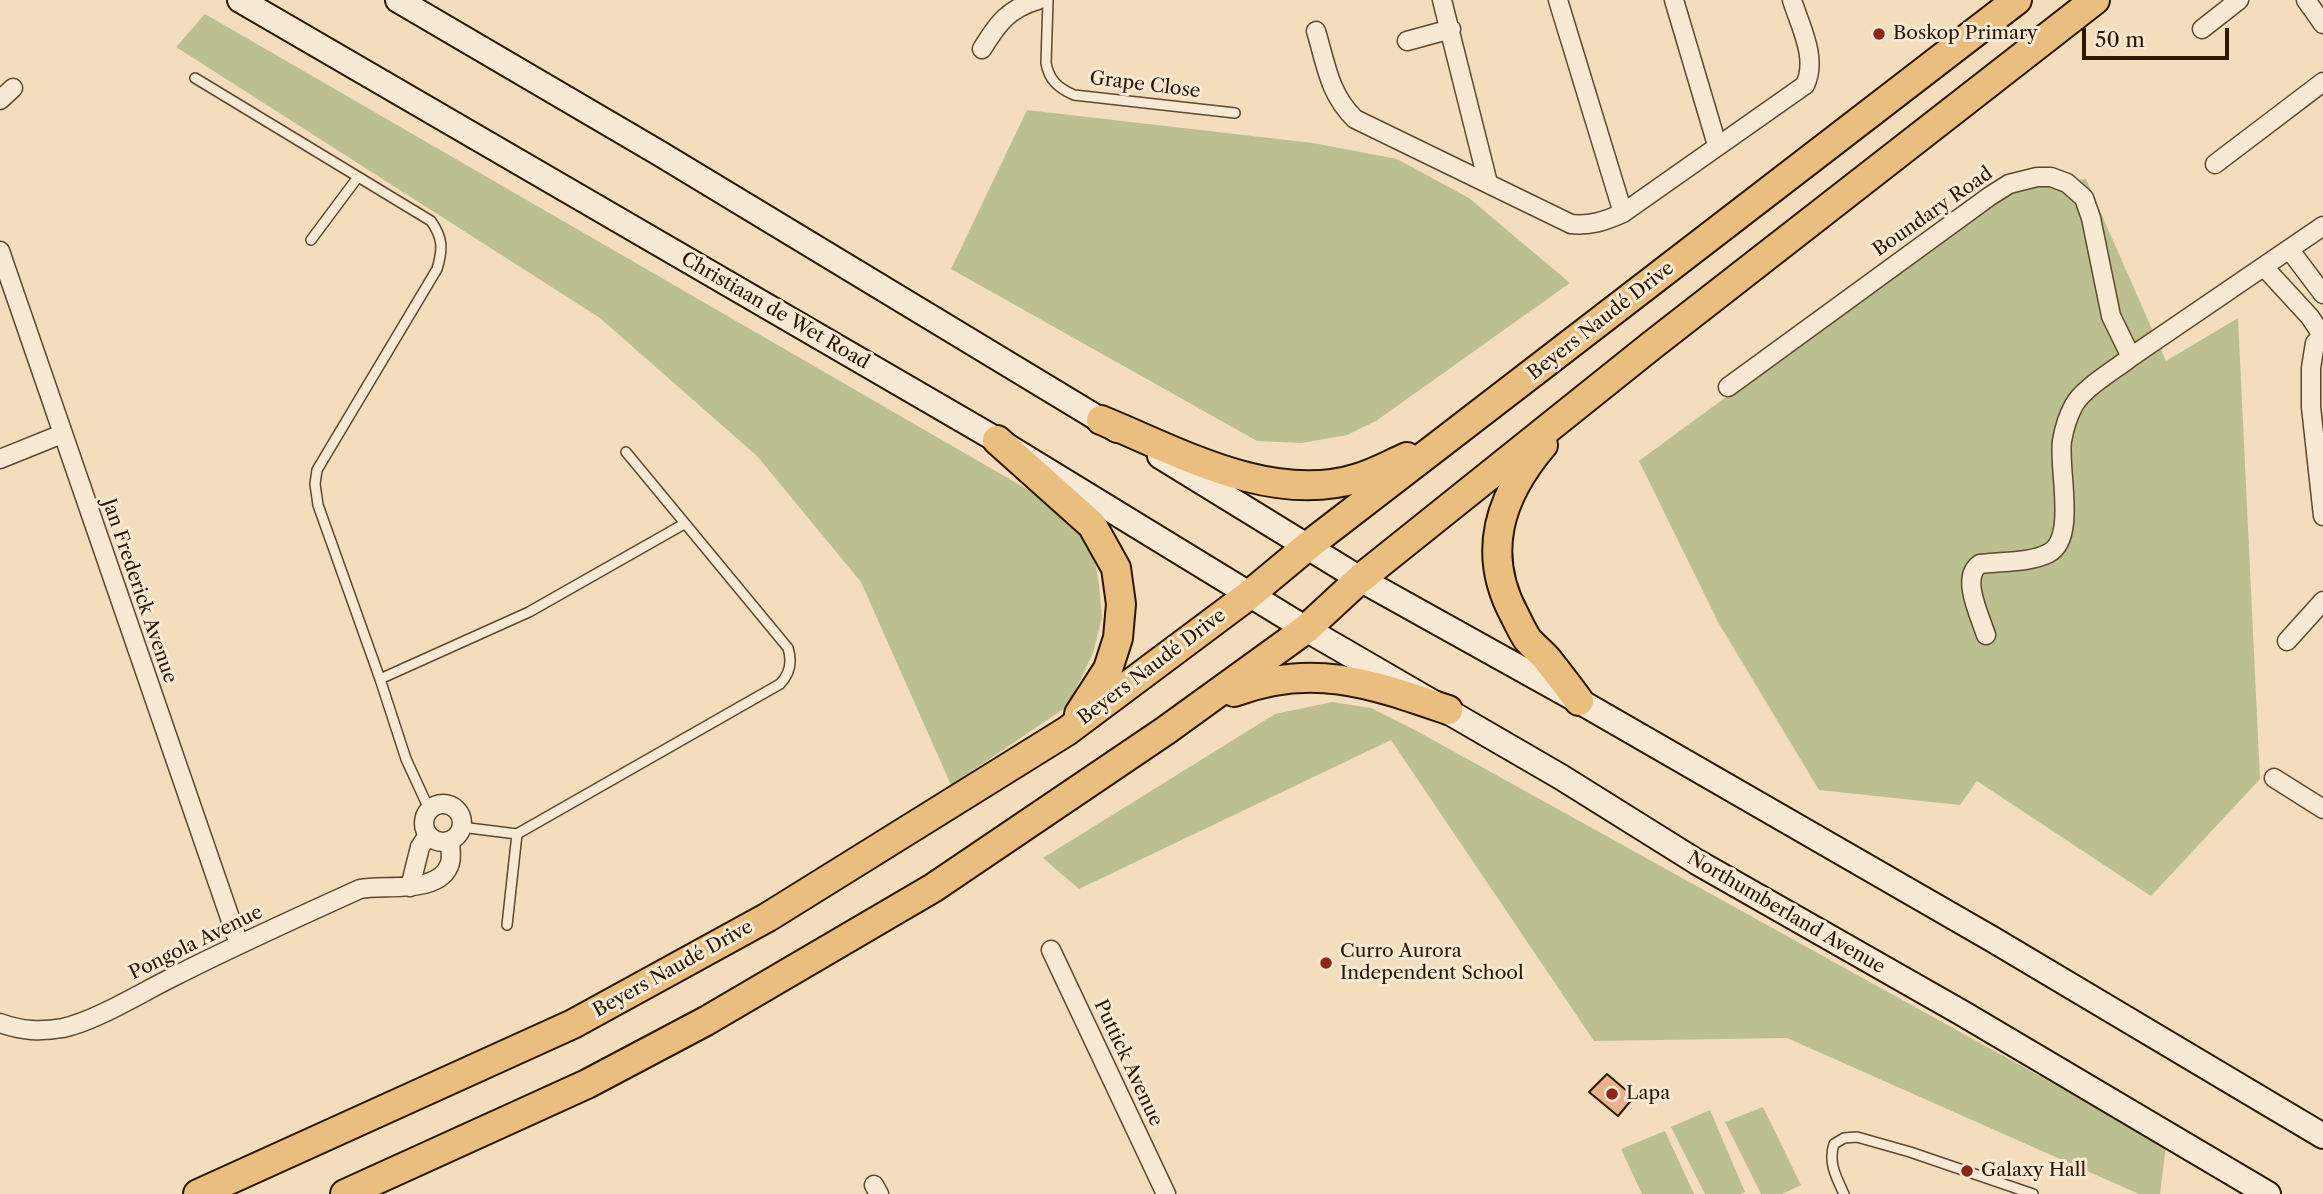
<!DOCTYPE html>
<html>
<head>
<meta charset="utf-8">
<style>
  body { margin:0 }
  #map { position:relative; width:2323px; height:1194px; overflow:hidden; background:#f3ddbc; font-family:"Libre Caslon Text",serif }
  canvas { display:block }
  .scale { position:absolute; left:2082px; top:28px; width:147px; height:32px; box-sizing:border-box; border:4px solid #2c1700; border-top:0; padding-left:9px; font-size:21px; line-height:24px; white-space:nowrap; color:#2c1700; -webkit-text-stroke:5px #f7e9d3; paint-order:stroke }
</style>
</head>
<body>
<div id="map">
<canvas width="2323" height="1194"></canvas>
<div class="scale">50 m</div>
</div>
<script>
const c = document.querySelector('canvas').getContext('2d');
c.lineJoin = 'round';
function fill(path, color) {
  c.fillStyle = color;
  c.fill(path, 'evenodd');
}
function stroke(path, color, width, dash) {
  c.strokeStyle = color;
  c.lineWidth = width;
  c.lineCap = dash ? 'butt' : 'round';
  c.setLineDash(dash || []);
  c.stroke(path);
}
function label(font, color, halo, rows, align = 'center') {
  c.font = font + ' "Libre Caslon Text",serif';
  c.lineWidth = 6;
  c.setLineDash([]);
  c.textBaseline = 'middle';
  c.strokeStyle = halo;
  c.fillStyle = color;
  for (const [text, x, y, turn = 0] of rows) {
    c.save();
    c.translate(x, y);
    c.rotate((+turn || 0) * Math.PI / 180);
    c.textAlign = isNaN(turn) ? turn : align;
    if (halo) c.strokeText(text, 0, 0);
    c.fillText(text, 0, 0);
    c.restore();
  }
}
const green = new Path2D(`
  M205 14 1025 488 1057 511 1093 550 1099 584 1102 618 1093 653 1068 706 951 785 861 582 757 456 600 318 176 47Z
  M1027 110 1313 143 1397 159 1469 198 1570 283 1376 421 1347 435 1302 443 1257 441 951 269Z
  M2086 179 2166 361 2238 318 2260 779 2151 896 1977 781 1960 805 1819 790 1718 622 1639 461 2007 190Z
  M1332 702 1371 708 1415 730 2166 1146 2160 1194H2139L1787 1038 1594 1041 1391 740 1079 889 1043 858 1275 714Z
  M1763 1107 1801 1185 1782 1194H1761L1725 1122Z
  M1710 1110 1745 1192 1740 1194H1705L1671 1127Z
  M1665 1131 1694 1194H1642L1621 1149Z`);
const building = new Path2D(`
  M1607 1074 1634 1097 1618 1116 1589 1092Z`);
const lane = new Path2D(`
  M1048 0 1046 63C1049 80 1058 88 1074 95L1235 113
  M195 78 431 221C443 238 443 249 437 269L317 470 315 484 318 505 380 679 406 759 429 809
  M311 240 358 177
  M380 679 529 612 684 524
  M461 827 517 834 780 684C790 674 792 661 788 648L626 452
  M507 925 517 834
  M1844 1194C1836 1177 1828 1162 1834 1144L1844 1138 1857 1137 1910 1152 2033 1194`);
const street = new Path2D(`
  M1442 0 1488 183
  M1558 0 1623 213
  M1674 0 1717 145
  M2306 0 2323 24
  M2202 29 2239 0
  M1316 31C1326 64 1329 94 1355 119L1571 224C1591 226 1605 221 1623 213L1805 85C1818 58 1800 26 1792 0
  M1407 41 1451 29
  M982 49C998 23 1008 9 1038 0
  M0 100 13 88
  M2215 164 2323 82
  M2289 249 2323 294
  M0 251 239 944
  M2264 267 2310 317 2322 335
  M2323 334 2315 343 2311 368V407L2323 516
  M1728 387 1990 196 2009 184 2037 177H2051L2067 183 2084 198 2091 218 2111 316 2131 357 2323 226
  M0 459 62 434
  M1986 635C1980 616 1960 577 1980 564 2001 561 2030 563 2049 553 2077 538 2058 469 2062 441 2064 429 2068 416 2074 405 2083 388 2115 370 2131 357
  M2287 641 2323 601
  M2274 778 2323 809
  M424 823a19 19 0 1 1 38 0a19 19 0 1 1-38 0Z
  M410 887 420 847 428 835
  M1051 950 1166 1194
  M0 1023C22 1031 40 1032 63 1028 98 1020 142 992 175 976 236 945 298 917 360 889 385 884 441 895 450 863 452 856 450 847 450 841
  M874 1185 879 1194`);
const secondary = new Path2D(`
  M240 0 997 440 1306 629 1561 777 1697 862 1962 1013 2268 1194
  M398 0 659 153 1117 430
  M1160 456 1360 579 1579 701 1992 939 2323 1136`);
const primary = new Path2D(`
  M1101 420C1179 452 1272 505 1358 478 1375 473 1391 464 1407 457
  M997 440 1092 525 1116 568 1121 604 1118 638 1108 669 1079 714
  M1543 445C1499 497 1481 554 1515 616 1519 624 1523 633 1528 640 1534 647 1541 652 1547 659 1558 673 1569 687 1579 701
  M1234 692C1313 662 1372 684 1448 710
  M198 1194 573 1024 768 917 1067 731 1249 595 1309 545 2017 0
  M345 1194 587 1084 706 1021 933 888 1165 731 1306 629 1360 579 1651 346 2095 0`);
const markers = [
  [1879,34,7,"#8f2418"],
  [1326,963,7,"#8f2418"],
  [1612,1094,7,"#8f2418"],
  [1967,1171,7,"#8f2418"]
];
const poiNames = [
  ["Boskop Primary",1893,34],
  ["Curro Aurora",1340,952],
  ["Independent School",1340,974],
  ["Lapa",1626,1094],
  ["Galaxy Hall",1981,1171]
];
const streetNames = [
  ["Grape Close",1145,85,7],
  ["Boundary Road",1933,212,-35],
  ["Christiaan de Wet Road",775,311,30],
  ["Beyers Naudé Drive",1601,321,-38],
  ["Jan Frederick Avenue",139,591,71],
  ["Beyers Naudé Drive",1152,667,-37],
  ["Northumberland Avenue",1786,913,30],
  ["Pongola Avenue",196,943,-26],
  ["Beyers Naudé Drive",673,969,-29],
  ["Puttick Avenue",1128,1063,65]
];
fill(green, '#bcc090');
fill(building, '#eab38e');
stroke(building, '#2c1700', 2);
stroke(lane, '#5e482f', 12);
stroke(street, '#5e482f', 21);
stroke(secondary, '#2c1700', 28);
stroke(primary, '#2c1700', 32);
stroke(lane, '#f7e9d3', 9);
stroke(street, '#f7e9d3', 18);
stroke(secondary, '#f7e9d3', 24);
stroke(primary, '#eabe7e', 28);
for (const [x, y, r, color] of markers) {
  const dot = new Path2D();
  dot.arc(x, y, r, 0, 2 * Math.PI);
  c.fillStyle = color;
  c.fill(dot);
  stroke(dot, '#f7e9d3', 2.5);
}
label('19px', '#2c1700', '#f7e9d3', poiNames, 'left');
label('19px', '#2c1700', '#f7e9d3', streetNames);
</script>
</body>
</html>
